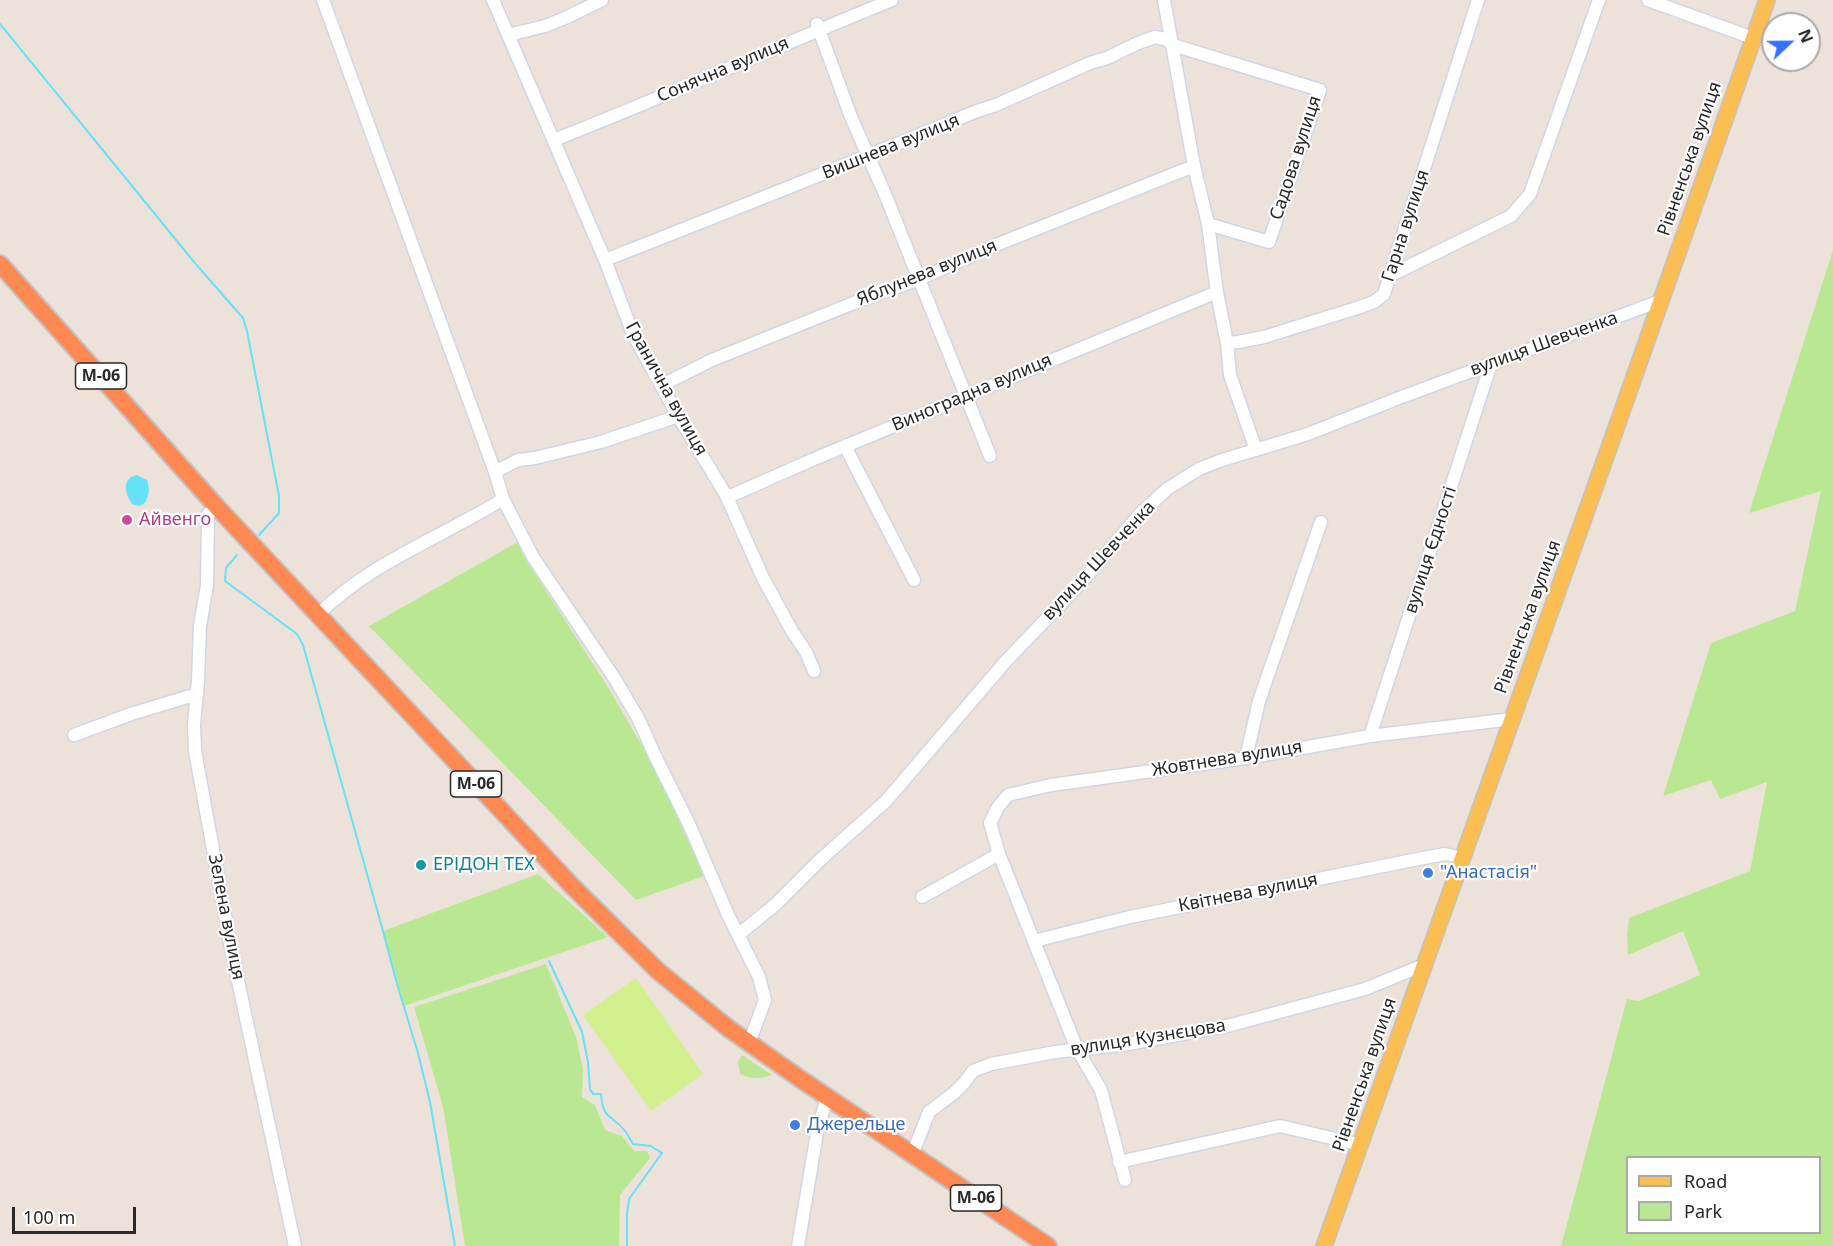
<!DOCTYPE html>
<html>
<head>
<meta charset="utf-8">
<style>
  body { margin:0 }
  #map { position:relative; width:1833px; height:1246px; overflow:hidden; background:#ede2da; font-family:"Noto Sans",sans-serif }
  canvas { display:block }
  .legend { position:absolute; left:1626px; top:1156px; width:195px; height:78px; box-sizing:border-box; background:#fff; border:2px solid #a9a9a9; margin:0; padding:8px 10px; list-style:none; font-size:18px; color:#292929 }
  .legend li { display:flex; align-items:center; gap:12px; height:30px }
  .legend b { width:30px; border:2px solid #a9a9a9 }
  .north { position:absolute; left:1761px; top:12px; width:60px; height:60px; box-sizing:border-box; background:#fff; border:2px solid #a9a9a9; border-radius:50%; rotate:68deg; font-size:16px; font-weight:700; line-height:24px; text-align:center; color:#292929 }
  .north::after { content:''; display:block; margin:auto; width:21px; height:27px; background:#3573ff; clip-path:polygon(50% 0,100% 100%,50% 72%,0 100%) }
  .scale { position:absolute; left:12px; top:1207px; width:124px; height:27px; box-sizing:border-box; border:3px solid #292929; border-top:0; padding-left:8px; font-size:18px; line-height:21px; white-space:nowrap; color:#292929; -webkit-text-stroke:4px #fff; paint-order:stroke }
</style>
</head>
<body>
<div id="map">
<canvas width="1833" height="1246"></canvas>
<ul class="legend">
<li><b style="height:8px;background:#fabe52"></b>Road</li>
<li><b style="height:16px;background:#bae892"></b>Park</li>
</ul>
<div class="north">N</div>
<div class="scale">100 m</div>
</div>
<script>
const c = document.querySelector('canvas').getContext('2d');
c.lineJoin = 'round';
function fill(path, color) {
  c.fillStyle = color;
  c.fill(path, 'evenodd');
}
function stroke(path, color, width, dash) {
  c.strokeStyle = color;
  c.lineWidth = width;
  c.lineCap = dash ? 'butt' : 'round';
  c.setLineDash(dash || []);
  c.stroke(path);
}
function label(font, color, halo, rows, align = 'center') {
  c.font = font + ' "Noto Sans",sans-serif';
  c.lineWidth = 4.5;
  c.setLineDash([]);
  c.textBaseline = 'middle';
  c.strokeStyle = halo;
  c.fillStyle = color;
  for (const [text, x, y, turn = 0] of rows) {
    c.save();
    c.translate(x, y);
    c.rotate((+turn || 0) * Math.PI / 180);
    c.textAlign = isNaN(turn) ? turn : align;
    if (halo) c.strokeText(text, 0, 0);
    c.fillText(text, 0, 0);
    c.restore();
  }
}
const green = new Path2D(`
  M1833 250V1246H1561L1627 999 1639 1001 1700 975 1683 931 1628 955 1627 934 1629 918 1750 871 1767 782 1720 799 1711 780 1663 796 1711 643 1795 611 1821 491 1749 513ZM1628 1158H1820V1232H1628Z
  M518 542 523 555 606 684 654 766 704 876 636 900 369 626Z
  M538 874 608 937 404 1006 383 931Z
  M546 964 576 1037 583 1069 582 1097 595 1105 605 1130 622 1136 634 1151H647L650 1158 620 1195 619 1246H465L443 1107 414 1007Z
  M742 1055 772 1075C760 1079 752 1079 740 1074L738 1062Z`);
const pitch = new Path2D(`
  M636 978 703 1074 651 1111 583 1015Z`);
const water = new Path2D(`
  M137 475 147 480C150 489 149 495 145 503L139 506 132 504C125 494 121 478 137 475Z`);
const stream = new Path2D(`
  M0 24 194 262 243 318 247 331 279 496V513L259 535
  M237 555 226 568 225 581 297 634 303 645 383 931 397 984 418 1053 430 1102 455 1246
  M549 961 582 1032 588 1062 590 1089 593 1094H601C603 1121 612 1114 625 1131 628 1135 630 1139 633 1144L651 1146 662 1153 629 1199 627 1214V1246`);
const minor = new Path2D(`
  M323 0 495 472 503 499 533 557 615 679 638 718 657 760 689 824 728 915 759 977 765 1000 749 1043
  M493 0 605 260 633 334 678 416 726 495 763 578 792 631 806 652 814 671
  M1164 0 1194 166 1208 224 1217 293 1227 343 1230 375 1256 450
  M1648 0 1753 38
  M817 24 851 117 885 194 990 456
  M508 35 545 26 565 18 602 0
  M554 140C668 95 779 46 892 0
  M605 260C730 211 854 162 977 111L996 105 1090 63 1107 58 1138 43 1155 37 1165 39 1173 45 1320 90 1269 242 1208 224
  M1391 275 1511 216 1530 194 1599 0
  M1227 343 1238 342 1264 337 1357 308 1374 302 1384 294 1478 0
  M662 385 712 360 851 304 919 279 996 245 1194 166
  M847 445 848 452 914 580
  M495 472 518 460 535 458 601 442 678 416
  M728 497 814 459 1217 292
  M217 507 208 514 207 585 200 626 198 681 194 725 195 751 232 953 295 1246
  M318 615C369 563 442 537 503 499
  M74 735 131 714 197 694
  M1370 736 1491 364
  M1246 758 1259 701 1321 522
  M922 897 999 854
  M738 935 776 904 820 860 886 801 1006 661 1078 586 1140 514 1167 489 1199 469 1222 460 1308 434 1399 398 1660 301
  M1034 941 1130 917 1418 859 1445 854 1463 858
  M912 1155 929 1112 954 1093 964 1083 973 1071 991 1064 1055 1052 1128 1044 1231 1025 1365 989 1424 965
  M1119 1162 1280 1126 1361 1145
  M1125 1180 1101 1090 1077 1049 999 854 990 823 998 807 1008 795 1051 785 1246 758 1370 736 1512 719
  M798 1246 817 1133 827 1097`);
const major = new Path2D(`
  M1324 1246 1615 431 1767 0`);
const highway = new Path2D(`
  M0 264 217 507 573 887 658 971 728 1028 799 1078 1048 1246`);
const markers = [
  [127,520,6,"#d1479c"],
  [421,865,6,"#0f9aa8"],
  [1428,873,6,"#3f7fe0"],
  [795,1125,6,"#3f7fe0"]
];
const shields = [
  [101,376,51],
  [476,784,51],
  [976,1198,51]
];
const shieldNames = [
  ["М-06",101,376],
  ["М-06",476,784],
  ["М-06",976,1198]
];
const streetNames = [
  ["Сонячна вулиця",723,70,-23],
  ["Вишнева вулиця",891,147,-22],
  ["Садова вулиця",1296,158,-72],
  ["Рівненська вулиця",1690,159,-71],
  ["Гарна вулиця",1406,226,-72],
  ["Яблунева вулиця",927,273,-22],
  ["вулиця Шевченка",1544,344,-20],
  ["Гранична вулиця",666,389,61],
  ["Виноградна вулиця",972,393,-23],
  ["вулиця Єдності",1431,550,-72],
  ["вулиця Шевченка",1099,561,-47],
  ["Рівненська вулиця",1528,617,-70],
  ["Жовтнева вулиця",1227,759,-9],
  ["Квітнева вулиця",1248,893,-11],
  ["Зелена вулиця",226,917,79],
  ["вулиця Кузнєцова",1148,1038,-9],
  ["Рівненська вулиця",1365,1075,-71]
];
const hotelNames = [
  ["Айвенго",139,520]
];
const cultureNames = [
  ["ЕРІДОН ТЕХ",433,865]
];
const shopNames = [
  ["\"Анастасія\"",1440,873],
  ["Джерельце",807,1125]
];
fill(green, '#bae892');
fill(pitch, '#d2f08d');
fill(water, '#65e2f7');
stroke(stream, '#65e2f7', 2);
stroke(minor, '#cfd6e4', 15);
stroke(major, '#c3c3c3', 18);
stroke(highway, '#c3c3c3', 20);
stroke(minor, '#fff', 12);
stroke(major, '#fabe52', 15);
stroke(highway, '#ff8953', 16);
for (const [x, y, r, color] of markers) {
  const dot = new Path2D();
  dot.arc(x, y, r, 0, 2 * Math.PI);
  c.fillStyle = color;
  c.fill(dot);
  stroke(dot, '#fff', 2);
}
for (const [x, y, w] of shields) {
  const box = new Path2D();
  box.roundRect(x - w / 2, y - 13, w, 26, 4.5);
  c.fillStyle = '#fff';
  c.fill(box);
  stroke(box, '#292929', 1.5);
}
label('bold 16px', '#292929', null, shieldNames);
label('18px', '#292929', '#fff', streetNames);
label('18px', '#b23c85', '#fff', hotelNames, 'left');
label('18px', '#0d838f', '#fff', cultureNames, 'left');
label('18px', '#366cbe', '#fff', shopNames, 'left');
</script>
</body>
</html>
